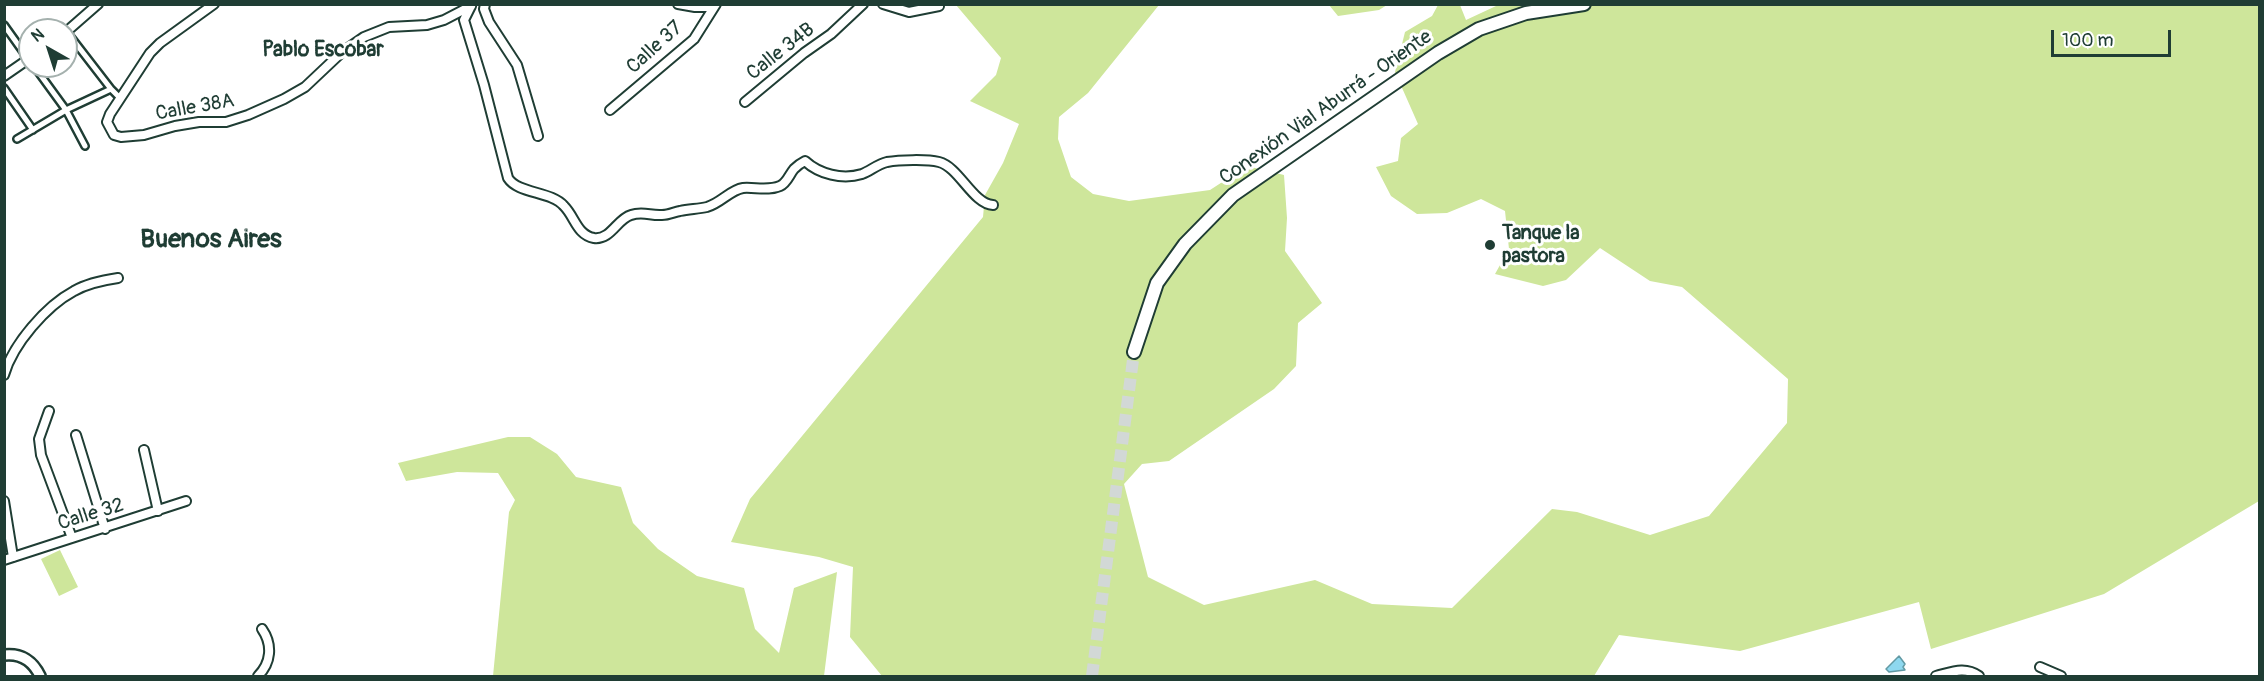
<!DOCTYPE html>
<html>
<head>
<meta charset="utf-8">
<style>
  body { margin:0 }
  #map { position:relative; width:2264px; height:681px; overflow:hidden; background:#fff; font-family:Pangolin,sans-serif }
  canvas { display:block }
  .frame { position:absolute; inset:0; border:6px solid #1f3d34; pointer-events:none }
  .north { position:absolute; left:18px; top:18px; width:60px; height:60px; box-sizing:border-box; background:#fff; border:2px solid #a5b1ae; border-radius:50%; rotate:321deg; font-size:16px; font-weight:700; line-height:24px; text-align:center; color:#1f3d34 }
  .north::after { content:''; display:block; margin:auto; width:21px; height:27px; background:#1f3d34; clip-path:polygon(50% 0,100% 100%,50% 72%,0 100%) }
  .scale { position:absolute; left:2051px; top:30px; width:120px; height:27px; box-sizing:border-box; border:3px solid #1f3d34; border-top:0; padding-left:8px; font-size:18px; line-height:21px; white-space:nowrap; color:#1f3d34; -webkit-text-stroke:4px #fff; paint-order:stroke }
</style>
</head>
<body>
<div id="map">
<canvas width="2264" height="681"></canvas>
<div class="frame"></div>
<div class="north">N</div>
<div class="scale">100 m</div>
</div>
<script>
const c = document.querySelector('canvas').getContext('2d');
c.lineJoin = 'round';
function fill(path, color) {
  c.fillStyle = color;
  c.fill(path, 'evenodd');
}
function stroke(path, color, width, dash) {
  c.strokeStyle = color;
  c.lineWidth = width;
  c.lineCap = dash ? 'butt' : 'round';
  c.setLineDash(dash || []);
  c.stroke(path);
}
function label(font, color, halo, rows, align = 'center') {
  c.font = font + ' Pangolin,sans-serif';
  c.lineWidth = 6;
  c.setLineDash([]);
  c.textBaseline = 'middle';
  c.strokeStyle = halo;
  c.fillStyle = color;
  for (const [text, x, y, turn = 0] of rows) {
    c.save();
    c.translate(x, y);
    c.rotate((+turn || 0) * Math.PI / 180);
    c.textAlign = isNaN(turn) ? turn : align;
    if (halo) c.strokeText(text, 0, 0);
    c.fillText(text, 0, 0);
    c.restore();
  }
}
const green = new Path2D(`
  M1496 4 2259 5V501L2104 594 1931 649 1919 602 1740 651 1619 635 1594 676H882L850 637 853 567 819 557 731 542 750 499 983 217 985 195 1003 163 1019 124 970 101 996 75 1001 58 956 5H1159L1088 93 1059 117 1058 139 1071 177 1093 194 1129 201 1210 190 1247 166 1284 175 1287 218 1285 251 1322 303 1298 323 1296 366 1274 389 1169 461 1142 464 1124 484 1148 577 1204 605 1315 580 1372 604 1452 608 1552 509 1577 512 1650 535 1709 516 1787 423 1788 379 1682 287 1650 281 1600 248 1566 280 1543 286 1495 274 1509 249 1505 211 1481 199 1447 213 1417 214 1391 196 1376 167 1398 161 1401 138 1418 124 1395 72 1405 32 1432 16 1438 5H1460L1466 20 1496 6Z
  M1329 5H1387L1379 10 1338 16Z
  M508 437H530L557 454 576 477 621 487 633 523 658 549 697 576 744 588 755 629 779 653 794 588 837 572 824 676H493L509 512 515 500 498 473 457 472 406 481 398 463Z
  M60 550 78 587 59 596 41 559Z`);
const water = new Path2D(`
  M1899 656 1905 664 1903 667 1905 670 1889 672 1886 669Z`);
const primaryTunnel = new Path2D(`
  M1092 676 1134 352`);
const pedestrian = new Path2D(`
  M4 25 29 60
  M67 32 111 89 120 98
  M34 66 66 110 85 146
  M4 88 33 130
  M17 139 66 110 111 89`);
const minor = new Path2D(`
  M214 4 160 43 150 53 110 114 107 122 114 135 121 137 144 135 175 126 199 122H226L248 115 284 99 305 87 341 53 364 37 389 27 427 25 444 20 471 6
  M485 4 484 9 489 22 517 65 538 136
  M678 4 695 7H713
  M883 4 909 12 939 6
  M471 6 464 20 484 85 508 178C518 194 551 191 564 206 575 217 577 235 594 238 611 240 617 219 631 215 643 211 651 216 662 215 669 215 674 212 680 211 689 209 698 209 707 207 721 203 730 190 743 188 754 187 769 191 780 186 787 183 789 175 794 169 797 166 801 163 805 161 819 174 842 180 862 174 870 171 878 164 887 162 899 160 927 159 939 162 959 167 973 204 993 205
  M66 32 98 4
  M4 76 30 58
  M745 102 804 53 831 34 863 4
  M610 110 694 39 716 4
  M4 375C13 344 46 306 74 291 86 284 104 280 118 278
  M49 411 39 439 41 455 72 538
  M76 435 105 529
  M144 450 158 511
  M4 501 13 557
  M4 560 186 501
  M2040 667 2061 676
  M258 676C271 663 273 645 262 629
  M1936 676C1952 672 1965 666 1979 676`);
const tertiary = new Path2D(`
  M4 655C21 653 33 661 40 676`);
const primary = new Path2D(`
  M1134 352 1157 283 1185 244 1233 195 1438 53 1479 29 1526 13 1584 4`);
const markers = [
  [1490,245,6,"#1f3d34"]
];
const streetNames = [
  ["Calle 37",655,48,-42],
  ["Calle 34B",781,52,-38],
  ["Calle 38A",195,108,-10],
  ["Conexión Vial Aburrá - Oriente",1326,108,-35],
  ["Calle 32",91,515,-17]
];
const poiNames = [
  ["Tanque la",1502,234],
  ["pastora",1502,257]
];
const neighbourhoodNames = [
  ["Pablo Escobar",323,51]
];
const districtNames = [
  ["Buenos Aires",211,240]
];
fill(green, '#cee69b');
fill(water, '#8ed8ef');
stroke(water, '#629aa4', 1.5);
stroke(primaryTunnel, '#d2d8d6', 12, [12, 6]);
stroke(pedestrian, '#1f3d34', 10);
stroke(minor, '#1f3d34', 12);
stroke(tertiary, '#1f3d34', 14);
stroke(primary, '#1f3d34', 16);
stroke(pedestrian, '#fff', 5);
stroke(minor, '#fff', 8);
stroke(tertiary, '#fff', 9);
stroke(primary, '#fff', 12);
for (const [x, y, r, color] of markers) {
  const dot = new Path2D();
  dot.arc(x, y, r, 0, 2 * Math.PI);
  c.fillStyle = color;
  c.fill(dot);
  stroke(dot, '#fff', 2);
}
label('20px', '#1f3d34', '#fff', streetNames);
label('bold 20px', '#1f3d34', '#fff', poiNames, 'left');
label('bold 21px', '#1f3d34', '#fff', neighbourhoodNames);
label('bold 26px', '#1f3d34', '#fff', districtNames);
</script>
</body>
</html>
